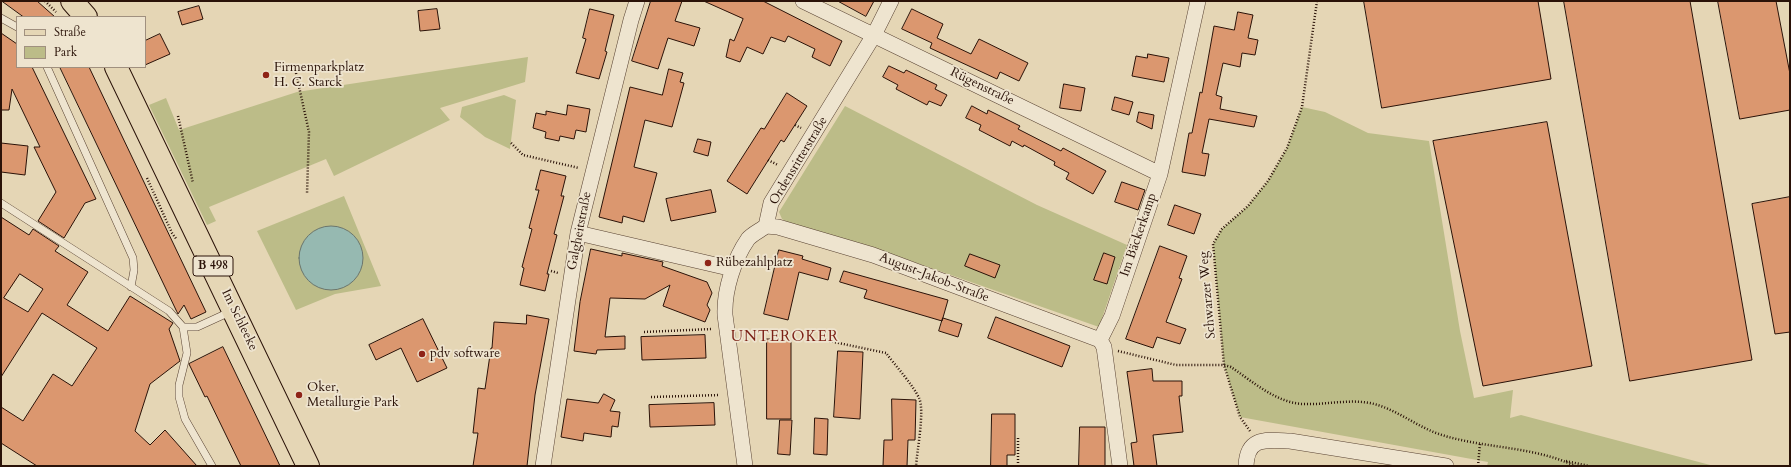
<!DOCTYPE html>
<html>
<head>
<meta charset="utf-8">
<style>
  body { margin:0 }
  #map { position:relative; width:1791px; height:467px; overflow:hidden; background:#e5d6b5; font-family:Cardo,serif }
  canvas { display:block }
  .frame { position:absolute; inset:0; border:2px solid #2a1208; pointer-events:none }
  .legend { position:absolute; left:16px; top:16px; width:130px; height:52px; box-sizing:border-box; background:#eee4cf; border:1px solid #a0907f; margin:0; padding:5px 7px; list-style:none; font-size:12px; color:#2a1208 }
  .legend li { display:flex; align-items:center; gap:8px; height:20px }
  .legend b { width:20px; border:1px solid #a0907f }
</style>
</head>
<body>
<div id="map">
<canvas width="1791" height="467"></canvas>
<div class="frame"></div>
<ul class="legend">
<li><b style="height:5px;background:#e5d6b5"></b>Straße</li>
<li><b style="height:11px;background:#bcbc88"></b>Park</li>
</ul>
</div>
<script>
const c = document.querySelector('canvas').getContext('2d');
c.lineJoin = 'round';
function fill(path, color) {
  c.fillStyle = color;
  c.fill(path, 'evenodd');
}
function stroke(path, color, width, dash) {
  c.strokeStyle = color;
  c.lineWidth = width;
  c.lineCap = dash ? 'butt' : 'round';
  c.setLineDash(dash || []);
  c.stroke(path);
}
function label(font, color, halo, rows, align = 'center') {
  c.font = font + ' Cardo,serif';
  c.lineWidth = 3.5;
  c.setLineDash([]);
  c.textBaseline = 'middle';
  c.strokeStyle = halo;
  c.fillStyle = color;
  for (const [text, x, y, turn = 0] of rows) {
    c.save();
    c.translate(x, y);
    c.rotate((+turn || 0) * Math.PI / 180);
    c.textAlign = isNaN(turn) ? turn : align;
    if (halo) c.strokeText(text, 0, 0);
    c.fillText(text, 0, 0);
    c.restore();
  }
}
const green = new Path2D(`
  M528 57 525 82 440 108 450 120 334 176 326 159 209 207 216 221 207 225 149 105 166 98 179 130 297 92Z
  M504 95 516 100 510 149 485 137 460 117 462 107Z
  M845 106 1037 205 1127 245 1099 327 874 248 790 224 782 219 779 212Z
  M1302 107 1325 112 1368 133 1429 141 1460 331 1474 398 1513 390 1510 418 1521 415 1714 466H1487L1488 462 1240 417 1224 365 1213 244 1222 229 1248 206 1268 181 1287 148Z
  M344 196 381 286 335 294 296 310 257 231Z`);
const water = new Path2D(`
  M299 258a32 32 0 1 1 64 0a32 32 0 1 1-64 0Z`);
const building = new Path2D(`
  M2 1H37L55 17H24Z
  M651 1H682L675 21 700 28 694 46 668 38 658 69 632 61Z
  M704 1H763L842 41 830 66 812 57 815 49 788 36 785 42 771 37 763 54 747 47 740 62 726 57 730 39 734 41 743 19Z
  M838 1H874L866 16Z
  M1364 1H1538L1551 79 1382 108Z
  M1564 1H1690L1752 360 1630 381Z
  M1718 1H1776L1790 74V110L1740 119Z
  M199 6 203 19 182 25 178 12Z
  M437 9 440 29 420 31 418 11Z
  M590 9 614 15 605 51 607 52 599 79 576 73 586 39 583 38Z
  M912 9 943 24 937 38 971 54 979 39 1028 63 1019 81 1000 72 997 79 930 48 932 43 902 29Z
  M1238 12 1253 15 1248 38 1258 40 1255 55 1242 53 1240 67 1223 63 1216 95 1222 97 1220 109 1257 116 1254 127 1209 119 1202 153 1209 154 1205 176 1182 172 1189 133H1192L1200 92 1202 93 1214 26 1234 30Z
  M1 33 17 44V67H32L96 199 85 203 64 238 38 221 56 192 34 147H40L12 89 9 110H1Z
  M160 34 170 54 145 65V41Z
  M1148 54 1169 58 1164 82 1132 76 1136 56 1147 58Z
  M889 66 904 73 906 70 937 85 935 89 947 95 941 106 929 101 927 105 896 89 898 85 883 77Z
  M60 67H89L206 312 191 319 184 305 178 314 177 312Z
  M669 69 683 73 680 82 684 83 672 127 645 120 634 167 657 173 644 222 623 216 622 223 599 217 630 87 662 95Z
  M1064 84 1085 88 1081 111 1060 108Z
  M787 93 807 106 784 142 781 140 747 194 727 181 761 128 764 129Z
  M1115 97 1133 102 1129 115 1112 110Z
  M568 105 590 109 586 132 576 130 574 139 560 136 559 141 545 138 546 132 533 128 536 113 546 115V111L566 115Z
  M972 106 987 114 988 110 1020 126 1018 129 1061 151 1063 148 1106 171 1093 194 1066 179 1069 173 1054 165 1055 162 1024 145 1023 147 1012 141 1010 146 979 130 981 125 966 118Z
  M1139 112 1154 115 1152 129 1137 122Z
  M1547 122 1592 366 1483 386 1433 141Z
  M698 139 711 142 708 156 694 152Z
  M1 143 28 146 25 175 1 172Z
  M541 170 566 176 561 196H564L554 234 557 235 547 274H549L545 291 520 285 524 268 522 267 532 229 529 228 539 190H536Z
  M1122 182 1145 190 1138 210 1115 202Z
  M711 190 716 212 671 221 666 199Z
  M1790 197V332L1775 334 1752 204Z
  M1175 205 1201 214 1194 234 1168 225Z
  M1 217 29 235 33 229 59 246 55 251 88 272 67 305 108 331 130 296 173 323 169 329 180 361 150 384 135 431 150 445 165 430 197 466H37L1 443V407L23 421 53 374 72 386 97 348 42 313 1 377ZM20 274 43 289 28 312 4 298Z
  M1160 246 1187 256 1179 278 1182 279 1166 322 1186 329 1180 344 1157 337 1153 348 1126 339Z
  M591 249 622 256V253L663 262 662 266 707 282 712 293 707 305 710 310 705 322 663 306 670 285 645 299 610 298 605 337 625 336V349L597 350 596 354 574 351 580 302Z
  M779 250 803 256 802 259 831 268 828 280 799 272 788 320 764 314Z
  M1104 253 1115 257 1107 284 1094 280Z
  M970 254 1000 265 995 278 965 266Z
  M844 271 948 300 942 321 864 298 867 290 840 282Z
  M527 315 549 319 535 395 527 466H473L478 433H473L478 388 485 389 491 348H492L494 322 526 324Z
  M996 317 1070 346 1062 367 988 338Z
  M943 318 962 324 958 337 939 331Z
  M423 319 447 368 417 382 401 348 376 360 369 345Z
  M705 335 706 358 642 360 641 337Z
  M767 339 791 340V419H767Z
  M223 347 273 451 280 466H241L207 396 205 397 189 364Z
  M838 351 863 352 860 419 834 417Z
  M1152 369 1153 381H1182V396H1179L1183 432 1153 435 1157 466H1134L1131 443 1137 442 1127 372Z
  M604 394 615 400 610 411 620 412 618 427 612 426 611 437 584 433 583 441 561 437 567 399 598 403Z
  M892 399 916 400 915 440H908L907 466H883L884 440H892Z
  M714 403 715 425 650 427 649 405Z
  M992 414H1015V455H1007V466H991Z
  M815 418 828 419 827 455 814 454Z
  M780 420H792L790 455 778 454Z
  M1080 427H1105V466H1079Z`);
const path = new Path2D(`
  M45 1 56 12
  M296 73 309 132 307 194
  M178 116 193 183
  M795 125 801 128
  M511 143 523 155 579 168
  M768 160 778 165
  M147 178 172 233 177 240
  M551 271 558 273
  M644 332 712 329
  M824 338 829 341 886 353C895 365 913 385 919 398 925 410 917 451 916 466
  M1118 351 1176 365H1224L1231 367C1253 382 1277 403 1303 404 1326 405 1348 399 1370 403 1394 408 1413 424 1436 433 1481 449 1531 445 1575 466
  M651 397 720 395
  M1250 431 1240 417 1224 365 1213 244 1222 229 1248 206 1268 181 1287 148 1302 107 1317 1
  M1566 461 1589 466
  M1018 466V436
  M1478 466 1480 443`);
const service = new Path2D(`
  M1 18 17 27
  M47 67 133 258 134 270 131 287
  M1 203 169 311 183 327H197L232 311
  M183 327 187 353 179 385V397L185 419 212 466`);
const minor = new Path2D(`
  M803 1 1160 174
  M766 226 778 227 873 255 1100 340
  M578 233 733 269
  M1100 340 1112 316 1160 174 1198 1
  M1100 340 1104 347 1120 466
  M543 466 578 233 631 20 637 1
  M745 466 725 315C724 290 734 259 748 239 752 234 761 230 766 226L771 203 874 35 891 1
  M1246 466C1247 436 1267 440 1290 441L1446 466`);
const primary = new Path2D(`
  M72 1 86 17
  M116 67 308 466`);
const markers = [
  [266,75,4,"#8f2418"],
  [708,263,4,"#8f2418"],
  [422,354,4,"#8f2418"],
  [299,395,4,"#8f2418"]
];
const shields = [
  [213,266,40]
];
const shieldNames = [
  ["B 498",213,266]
];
const poiNames = [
  ["Firmenparkplatz",274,68],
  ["H. C. Starck",274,83],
  ["Rübezahlplatz",716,263],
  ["pdv software",430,354],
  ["Oker,",307,388],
  ["Metallurgie Park",307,403]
];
const streetNames = [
  ["Rügenstraße",982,87,26],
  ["Ordensritterstraße",799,161,-59],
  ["Galgheitstraße",580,231,-79],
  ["Im Bäckerkamp",1139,235,-71],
  ["August-Jakob-Straße",934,278,21],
  ["Schwarzer Weg",1208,295,-95],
  ["Im Schleeke",239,320,64]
];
const quarterNames = [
  ["UNTEROKER",785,338]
];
fill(green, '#bcbc88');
fill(water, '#96b9b1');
stroke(water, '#6b766d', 1);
fill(building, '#db976f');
stroke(building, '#2a1208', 1);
stroke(service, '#594333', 8);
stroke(minor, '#594333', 16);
stroke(primary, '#2a1208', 24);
stroke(path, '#2a1208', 2.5, [1, 2]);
stroke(service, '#eee4cf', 7);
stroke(minor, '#eee4cf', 15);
stroke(primary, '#e5d6b5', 22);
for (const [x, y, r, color] of markers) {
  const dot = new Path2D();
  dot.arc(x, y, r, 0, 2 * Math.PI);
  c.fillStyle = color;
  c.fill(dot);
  stroke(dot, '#eee4cf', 1.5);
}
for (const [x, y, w] of shields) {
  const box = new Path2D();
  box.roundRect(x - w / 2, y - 10, w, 20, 3);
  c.fillStyle = '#eee4cf';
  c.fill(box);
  stroke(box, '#2a1208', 1);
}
label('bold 12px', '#2a1208', null, shieldNames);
label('13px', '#2a1208', '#eee4cf', poiNames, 'left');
label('13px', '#2a1208', '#eee4cf', streetNames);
c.letterSpacing = '1px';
label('15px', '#7a1f14', '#eee4cf', quarterNames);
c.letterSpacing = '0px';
</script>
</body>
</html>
